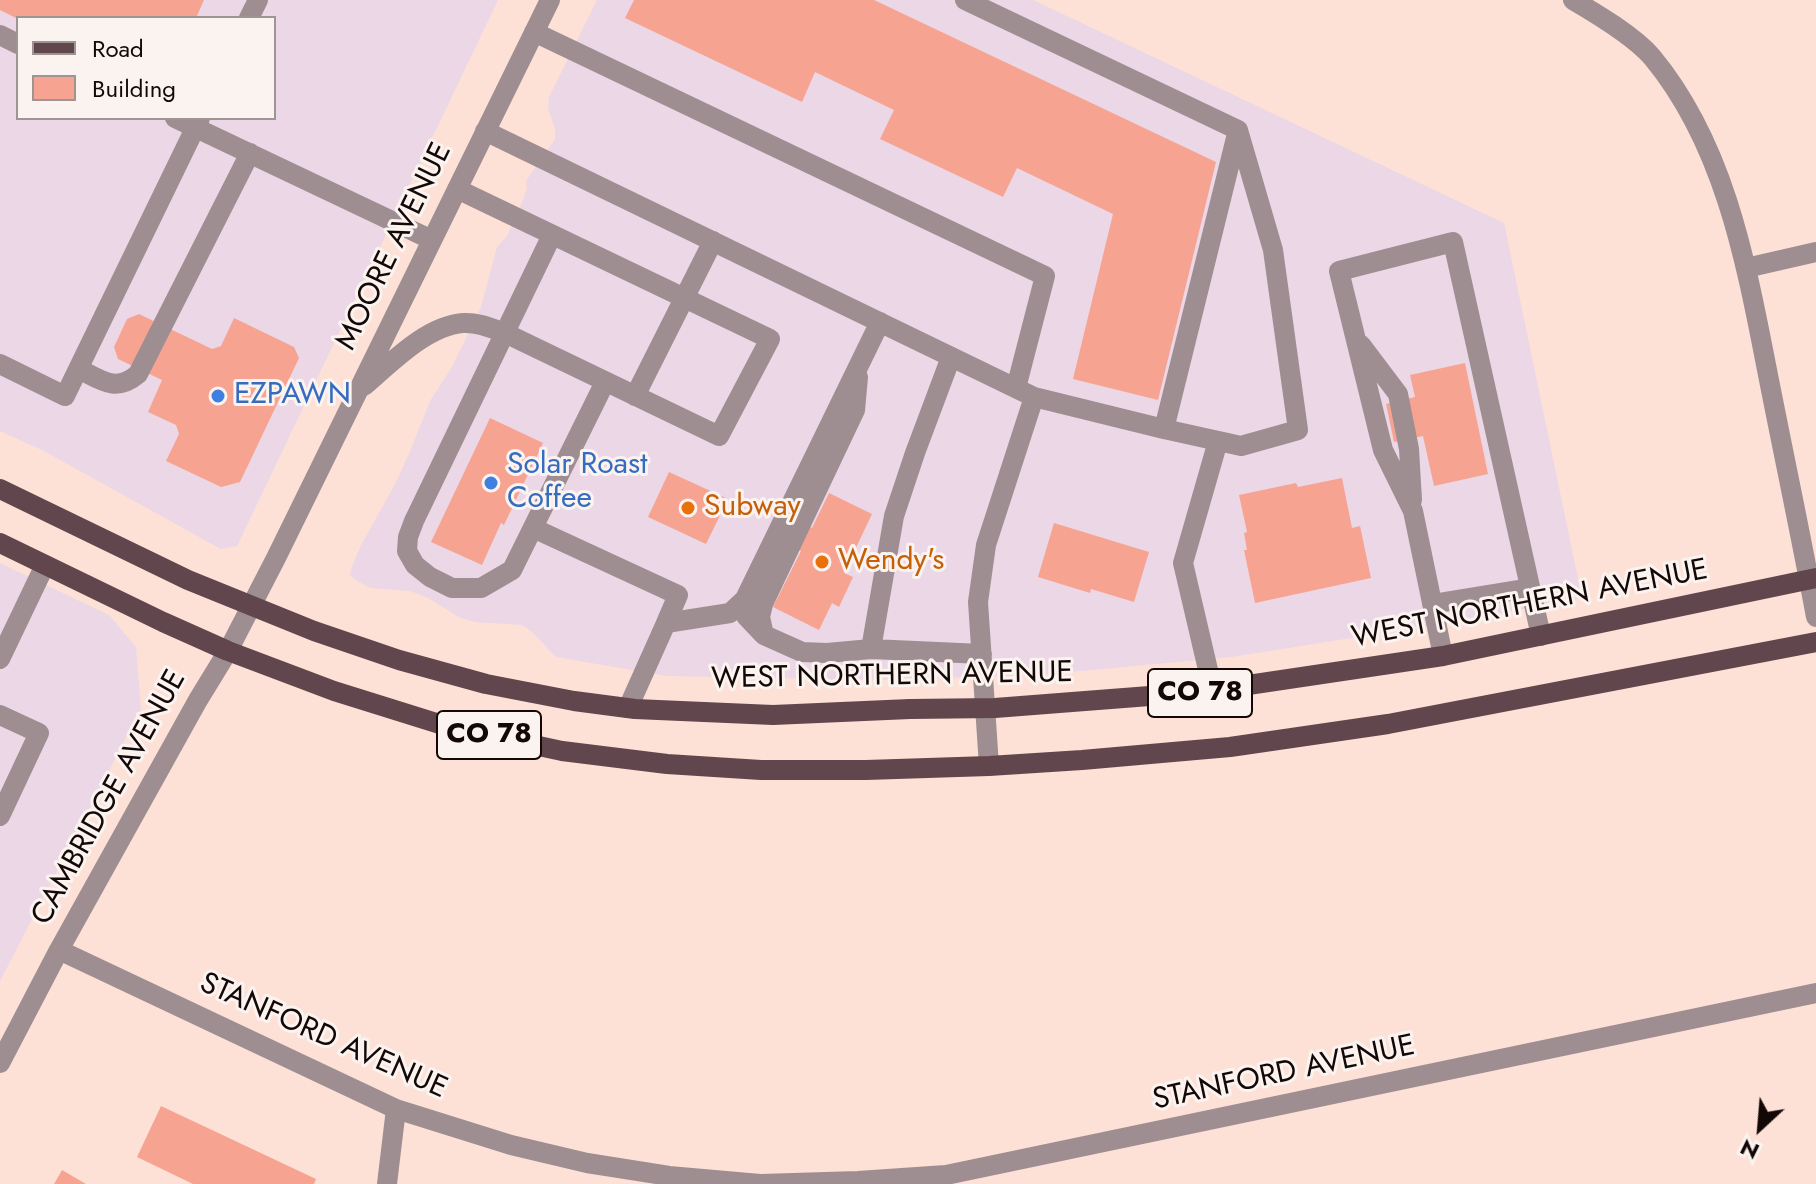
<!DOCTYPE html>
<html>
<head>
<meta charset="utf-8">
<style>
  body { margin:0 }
  #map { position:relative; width:1816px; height:1184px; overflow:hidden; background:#fde1d6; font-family:Jost,sans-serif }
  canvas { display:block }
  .legend { position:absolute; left:16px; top:16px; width:260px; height:104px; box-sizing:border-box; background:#faf3f0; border:2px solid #9e9592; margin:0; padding:10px 14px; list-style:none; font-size:24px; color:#130805 }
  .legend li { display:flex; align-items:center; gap:16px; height:40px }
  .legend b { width:40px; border:2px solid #9e9592 }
  .north { position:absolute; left:1720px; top:1088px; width:80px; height:80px; -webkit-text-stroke:6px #faf3f0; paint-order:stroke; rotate:206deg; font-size:22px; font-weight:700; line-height:32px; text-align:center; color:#130805 }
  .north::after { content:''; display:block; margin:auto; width:28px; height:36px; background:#130805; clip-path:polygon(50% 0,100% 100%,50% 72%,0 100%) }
</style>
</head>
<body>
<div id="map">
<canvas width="1816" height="1184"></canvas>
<ul class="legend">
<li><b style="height:10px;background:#61474d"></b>Road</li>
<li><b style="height:22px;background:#f6a491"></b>Building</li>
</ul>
<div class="north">N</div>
</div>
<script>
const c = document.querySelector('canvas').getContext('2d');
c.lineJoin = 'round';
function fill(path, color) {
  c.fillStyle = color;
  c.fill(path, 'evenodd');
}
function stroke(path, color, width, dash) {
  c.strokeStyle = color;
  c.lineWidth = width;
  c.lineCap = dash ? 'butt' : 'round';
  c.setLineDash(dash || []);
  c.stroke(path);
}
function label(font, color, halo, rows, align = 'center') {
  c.font = font + ' Jost,sans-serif';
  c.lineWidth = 6;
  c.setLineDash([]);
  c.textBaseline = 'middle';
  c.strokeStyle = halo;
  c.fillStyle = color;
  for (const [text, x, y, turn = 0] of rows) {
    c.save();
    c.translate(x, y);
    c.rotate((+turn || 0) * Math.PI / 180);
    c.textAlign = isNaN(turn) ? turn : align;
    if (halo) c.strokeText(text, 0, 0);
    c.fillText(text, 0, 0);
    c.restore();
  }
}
const commercial = new Path2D(`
  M0 0H498L237 546 221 549 42 450 0 431ZM18 18H274V118H18Z
  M597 0H1033L1504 223 1582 598 1453 622 1231 657 1038 675 874 680 667 676 556 657 532 632 522 625 475 622 459 617 428 598 410 591 370 588 354 579 350 575 351 569 361 545 394 486 409 454 430 401 452 367 481 307 497 247 507 236 523 200 527 188 526 181 555 139V128L548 109 549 97Z
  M0 563 109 615 136 647 141 709 0 981Z`);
const building = new Path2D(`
  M0 0H204L196 18 18 19 0 10Z
  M634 0H874L1216 162 1158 400 1073 379 1113 214 1017 168 1003 197 880 139 894 110 815 72 802 102 625 18Z
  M139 314 212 349 221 346 234 318 294 347 299 358 240 482 221 487 166 461 179 434 176 425 148 412 162 380 118 359 114 347 127 319Z
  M1465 363 1488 474 1434 486 1423 436 1394 442 1386 404 1415 397 1410 375Z
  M490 418 543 443 504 525 501 523 482 565 431 542Z
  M669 472 728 499 706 544 648 517Z
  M1342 478 1352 528 1360 526 1371 578 1255 603 1244 550H1247L1244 533 1247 532 1239 495 1296 483 1298 487Z
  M829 493 872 514 844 573 853 577 839 607 832 603 819 630 773 607 801 551 798 550 809 526 812 528Z
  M1054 523 1149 552 1134 602 1091 589 1090 593 1038 577Z
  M161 1106 316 1179 314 1184H193L137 1157Z
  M62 1170 86 1184H54Z`);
const minor = new Path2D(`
  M1573 0C1597 14 1634 36 1652 57 1729 150 1748 275 1771 390 1786 466 1802 541 1816 617
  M249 18 258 0
  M534 32 1045 276 1016 388
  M0 35 18 44
  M175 118 432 240
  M485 131 1034 397 1164 429 1238 130 965 0
  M552 235 414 521 408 537 407 551 415 565 430 577 452 588H481L512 570 605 382
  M1746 268 1816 252
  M880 322 745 599 746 616 764 635 802 652 827 653 871 649 982 654
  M1361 345 1398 394 1409 449 1412 500
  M0 364 65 396 200 118
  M79 369C101 380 116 393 138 374L250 153
  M364 386C391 363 426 326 463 323 477 322 491 328 505 333L719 436 770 339 457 189
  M635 396 713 241
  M1164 429 1241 446 1298 430 1273 250 1238 130
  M533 528 678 595 666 623
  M1432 604 1530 588
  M764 635 760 617 763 604 855 410 858 377
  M871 649 894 516 915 453 951 357
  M1443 656 1413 511 1383 450 1339 271 1453 242 1541 636
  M0 659 45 565
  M1213 691 1183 563 1218 441
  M628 708 666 623 730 613 745 599
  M0 715 39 733 0 816
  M989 766 978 602 986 545 1034 397
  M59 950 396 1109 511 1145 587 1163 669 1176 760 1184
  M0 1063 59 950 198 700 228 651 276 558 550 0
  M387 1184 396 1109
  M761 1184 858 1181 946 1175 1816 993`);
const major = new Path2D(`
  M0 489 188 580 314 631 399 660 486 684 574 701 635 709 773 715 910 709 995 708 1201 692 1443 656 1816 578
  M0 543 163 622 228 651 334 691 446 726 562 751 667 764 761 770H866L989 766 1082 760 1230 747 1388 724 1816 642`);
const markers = [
  [218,396,8,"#3f7fe0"],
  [491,483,8,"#3f7fe0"],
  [688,508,8,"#e8710a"],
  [822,562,8,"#e8710a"]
];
const shields = [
  [1200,693,104],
  [489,735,104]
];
const shieldNames = [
  ["CO 78",1200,693],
  ["CO 78",489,735]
];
const streetNames = [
  ["MOORE AVENUE",395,247,-64],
  ["WEST NORTHERN AVENUE",1530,605,-11],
  ["WEST NORTHERN AVENUE",892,677,-1],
  ["CAMBRIDGE AVENUE",110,798,-61],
  ["STANFORD AVENUE",323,1037,24],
  ["STANFORD AVENUE",1284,1074,-12]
];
const shopNames = [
  ["EZPAWN",234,396],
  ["Solar Roast",507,466],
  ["Coffee",507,500]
];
const foodNames = [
  ["Subway",704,508],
  ["Wendy's",838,562]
];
fill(commercial, '#ebd7e6');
fill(building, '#f6a491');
stroke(minor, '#9e8e92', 20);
stroke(major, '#61474d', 20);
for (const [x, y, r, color] of markers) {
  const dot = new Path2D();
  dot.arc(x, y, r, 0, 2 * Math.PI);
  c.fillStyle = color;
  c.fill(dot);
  stroke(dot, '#faf3f0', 3);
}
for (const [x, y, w] of shields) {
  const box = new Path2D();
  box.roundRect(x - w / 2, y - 24, w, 48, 6);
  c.fillStyle = '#faf3f0';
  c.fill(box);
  stroke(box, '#130805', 2);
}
label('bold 28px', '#130805', null, shieldNames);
label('30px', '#130805', '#faf3f0', streetNames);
label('30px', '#366cbe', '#faf3f0', shopNames, 'left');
label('30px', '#c56008', '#faf3f0', foodNames, 'left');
</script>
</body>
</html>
